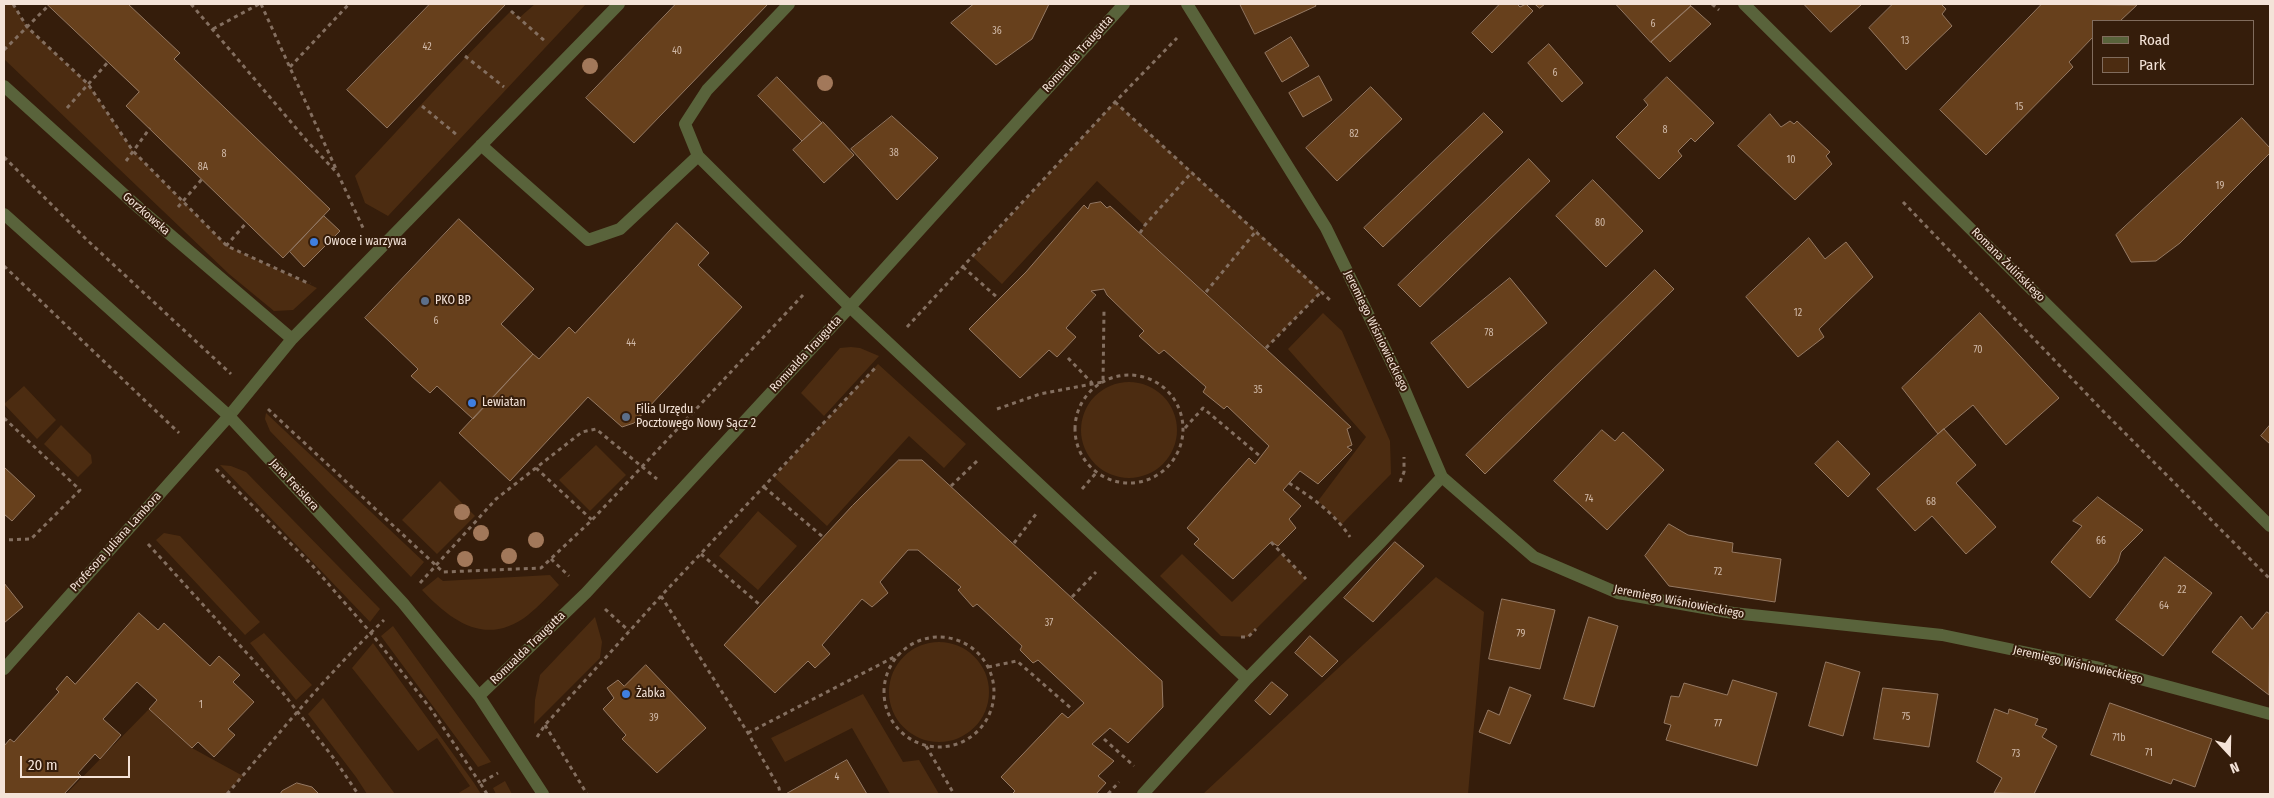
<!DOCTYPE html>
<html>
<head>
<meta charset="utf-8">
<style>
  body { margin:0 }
  #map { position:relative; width:2274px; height:798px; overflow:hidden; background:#351d0b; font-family:"Fira Sans Condensed",sans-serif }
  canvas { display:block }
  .frame { position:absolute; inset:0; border:5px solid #f4e3d8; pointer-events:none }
  .legend { position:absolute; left:2092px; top:20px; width:162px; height:65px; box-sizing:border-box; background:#351d0b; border:1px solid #816c5d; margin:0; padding:6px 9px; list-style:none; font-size:15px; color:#f4e3d8 }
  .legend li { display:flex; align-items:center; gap:10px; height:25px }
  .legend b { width:25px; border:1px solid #816c5d }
  .north { position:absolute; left:2204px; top:728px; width:50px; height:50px; -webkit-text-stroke:4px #351d0b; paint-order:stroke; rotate:159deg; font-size:14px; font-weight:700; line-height:20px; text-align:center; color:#f4e3d8 }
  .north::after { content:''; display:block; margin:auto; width:18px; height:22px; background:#f4e3d8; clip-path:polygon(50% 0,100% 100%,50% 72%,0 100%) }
  .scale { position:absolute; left:20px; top:756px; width:110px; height:22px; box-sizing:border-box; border:2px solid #f4e3d8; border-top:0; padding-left:6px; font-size:15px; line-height:18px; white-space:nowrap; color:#f4e3d8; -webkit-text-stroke:4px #351d0b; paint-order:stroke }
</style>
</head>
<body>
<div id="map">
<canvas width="2274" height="798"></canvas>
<div class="frame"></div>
<ul class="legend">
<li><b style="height:6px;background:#59633b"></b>Road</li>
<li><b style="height:14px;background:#4c2c11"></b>Park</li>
</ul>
<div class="north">N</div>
<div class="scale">20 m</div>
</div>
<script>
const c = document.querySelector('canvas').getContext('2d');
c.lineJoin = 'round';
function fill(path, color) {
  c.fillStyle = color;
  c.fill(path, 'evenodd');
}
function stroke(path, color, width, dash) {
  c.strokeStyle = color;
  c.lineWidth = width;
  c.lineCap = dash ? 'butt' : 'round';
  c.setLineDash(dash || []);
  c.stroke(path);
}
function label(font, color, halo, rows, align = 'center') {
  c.font = font + ' "Fira Sans Condensed",sans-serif';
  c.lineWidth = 4;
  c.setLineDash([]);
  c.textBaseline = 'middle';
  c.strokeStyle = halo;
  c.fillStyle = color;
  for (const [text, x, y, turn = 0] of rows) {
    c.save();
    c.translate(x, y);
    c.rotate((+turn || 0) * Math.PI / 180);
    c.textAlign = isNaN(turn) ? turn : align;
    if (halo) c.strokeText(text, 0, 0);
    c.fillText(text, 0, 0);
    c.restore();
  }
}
const green = new Path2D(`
  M4 4H13L27 27 88 84 133 151 227 246 317 288 293 310 274 311 229 274 4 59Z
  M535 4H586L388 216 365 203 355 176C407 121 457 64 511 11L519 18Z
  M1115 102 1322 291 1266 348 1140 233 1144 225 1097 181 1002 284 973 257Z
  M1323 313 1342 331 1390 441 1391 474 1342 524 1318 501 1366 437 1288 349Z
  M851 347 860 348 879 356 824 416 801 393 840 348Z
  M878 364 966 444 944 468 909 436 827 526 774 477Z
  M1081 430a48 48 0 1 1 96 0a48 48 0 1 1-96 0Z
  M24 386 56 420 37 439 4 404Z
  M266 413 424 562 411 577 270 431 265 419Z
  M61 425 91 455 92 463 78 477 44 444Z
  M596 445 626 475 590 511 559 480Z
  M220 465 231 466 246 472 380 609 370 622Z
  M440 481 475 516 437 554 402 520Z
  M758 511 797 546 758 590 719 556Z
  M164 533 180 536 260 622 245 635 156 540Z
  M1182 554 1232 602 1281 554 1306 579 1248 637 1221 636 1160 576Z
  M550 575 559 585C549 595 539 606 528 615 487 647 452 622 422 590L438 577 443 581Z
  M1436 577 1484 612 1468 794H1203Z
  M595 617 602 642 600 658 534 724 535 700 540 675Z
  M393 626 491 762 478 767 381 636Z
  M264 633 312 685 296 700 250 643Z
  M889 692a50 50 0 1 1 100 0a50 50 0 1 1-100 0Z
  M373 643 474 783 481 794H457L470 786 437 738 418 751 352 668Z
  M863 694 903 762 919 760 939 794H890L852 728 785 762 771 738Z
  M323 698 395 794H367L356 777 308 714Z
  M149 709 192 748 243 776 225 794H66Z
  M505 781 512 794H496L493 788Z`);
const building = new Path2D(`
  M47 4H128L180 53 174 59 330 209 283 258 126 106 139 92Z
  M430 4H506L387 128 347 90Z
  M676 4H768L634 143 586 98Z
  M974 4H1049L1032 39 996 65 951 23Z
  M1240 4H1315L1316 6 1255 34Z
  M1500 4H1517L1520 7 1526 4 1533 11 1492 53 1472 33Z
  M1535 4H1545L1540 8Z
  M1616 4H1689L1691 6 1651 42Z
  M1804 4H1860L1861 5 1831 32Z
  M1893 4H1941L1946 9 1942 14 1952 26 1906 70 1869 28Z
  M2042 4 2137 5 2120 21H2093V37L2069 62 2073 67 1986 155 1940 110Z
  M1691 6 1711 24 1670 62 1651 42Z
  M1291 37 1309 66 1282 82 1265 53Z
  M1549 44 1583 83 1562 102 1528 63Z
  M1319 76 1332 100 1303 117 1289 93Z
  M777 77 822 123 802 141 758 96Z
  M1667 77 1714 123 1695 142 1691 138 1678 151 1682 156 1659 179 1616 137 1648 105 1644 100Z
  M1371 87 1402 119 1337 181 1306 148Z
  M1484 113 1503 132 1383 247 1364 228Z
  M1770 114 1781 127 1790 121 1794 124 1797 121 1830 152 1826 156 1832 164 1795 200 1738 146Z
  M892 116 938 158 897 200 851 149Z
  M2242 118 2270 148V153L2180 243 2156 261 2131 262 2116 235Z
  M823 122 854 155 824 183 793 150Z
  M1529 159 1550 181 1420 307 1398 285Z
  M1593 180 1643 231 1606 267 1556 216Z
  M1101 202 1107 208 1110 206 1351 427 1347 429 1352 445 1347 447 1352 450 1318 484 1300 471 1283 490 1301 506 1289 519 1296 528 1278 546 1271 542 1233 579 1194 544 1199 539 1187 528 1249 458 1255 464 1269 446 1227 406 1224 409 1203 392 1206 387 1164 350 1159 354 1139 336 1144 331 1107 295 1104 289 1091 291 1096 295 1066 328 1076 337 1057 357 1049 350 1020 378 969 329 1026 272 1084 205 1088 209 1090 204Z
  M324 216 340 231 304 267 290 252Z
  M459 219 534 289 501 324 533 354 473 419 437 386 430 393 411 376 418 369 365 318Z
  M677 223 709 253 698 265 742 307 634 423 622 427 588 397 510 481 459 433 533 354 539 359 569 327 575 333Z
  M1809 238 1825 259 1846 242 1873 277 1819 329 1824 337 1798 357 1746 297Z
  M1655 270 1674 289 1485 474 1466 455Z
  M1510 278 1547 323 1468 388 1431 343Z
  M1980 313 2059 398 2006 445 1973 405 1938 434 1902 388Z
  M2270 425V444L2261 436Z
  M1944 429 1976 465 1956 483 1996 527 1966 554 1932 516 1915 531 1877 489Z
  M1602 430 1615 441 1623 432 1664 470 1607 530 1554 481Z
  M1838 441 1870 474 1848 497 1815 464Z
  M899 460H922L1162 681 1163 707 1128 743 1110 728 1092 744 1114 761 1098 776 1106 783 1096 794H1012L1015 791 1001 777 1062 713 1068 718 1084 703 1038 660 1033 663 1020 650 1022 646 977 604 973 607 958 590 961 587 918 550H908L880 582 888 593 872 607 862 599 822 645 830 654 815 668 808 661 775 693 724 645 852 506Z
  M4 467 35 496 12 521 4 514Z
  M2098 497 2143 530 2121 552 2118 562 2090 598 2051 562 2082 526 2073 521Z
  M1669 524 1688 535 1733 543 1732 552 1781 559 1775 602 1669 586 1645 556Z
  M1395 542 1424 566 1373 622 1344 598Z
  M2165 557 2212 593 2163 656 2116 620Z
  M4 583 23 607 4 623Z
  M1502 599 1555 610 1540 669 1489 659Z
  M2267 612 2270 614 2269 695 2212 652 2241 616 2252 629Z
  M139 613 158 630 164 623 210 666 219 656 240 675 233 682 254 702 228 729 235 735 214 757 198 742 192 748 149 709 157 700 137 682 103 719 121 735 100 759 95 754 78 773 81 776 64 794H4V746L10 739 14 742 59 692 56 689 67 676 75 684Z
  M1589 617 1618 626 1594 707 1564 699Z
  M1310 636 1338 661 1322 677 1295 653Z
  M1826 662 1860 672 1843 736 1809 726Z
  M646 665 706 728 657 773 622 739 626 735 603 709 614 698 607 688 618 680 624 686Z
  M1733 680 1777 693 1757 766 1666 740 1671 725 1664 723 1671 696 1679 697 1684 683 1727 695Z
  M1272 682 1288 695 1270 715 1255 701Z
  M1510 687 1531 695 1510 744 1479 732 1488 710 1499 715Z
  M1883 688 1938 694 1929 747 1874 739Z
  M2110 703 2212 739 2195 787 2173 779 2171 784 2091 755Z
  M1995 709 2008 714 2009 709 2038 719 2035 725 2047 729 2042 737 2057 746 2034 794 1994 793 2002 778 1977 762Z
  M847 760 867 794H786Z
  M297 783 312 787 319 794H280L282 791Z`);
const path = new Path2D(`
  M13 4 27 27 88 84 133 151 227 246 310 284
  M191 4 307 141 338 174 364 230
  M261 4 337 171
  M1712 4 1719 10
  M511 11 546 42
  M213 29 259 4
  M4 50 49 5
  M465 56 504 87
  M290 67 349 4
  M1115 102 1331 301
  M422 106 457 135
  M67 108 108 62
  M4 157 86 239 231 374
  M126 161 150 128
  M1903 202 2102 410 2270 579
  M178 207 202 179
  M1140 233 1145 225 1192 172
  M226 246 247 222
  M4 266 179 433
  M963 267 999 299
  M1206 292 1257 230
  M907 327 1115 102 1177 38
  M1266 348 1322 291
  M1068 358 1092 383
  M1075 429a54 54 0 1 1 108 0a54 54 0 1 1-108 0Z
  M268 409 443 572 541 568 592 520 803 295
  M997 409 1040 394 1103 382 1104 311
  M4 418 80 490 31 539 4 540
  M1185 428 1203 408 1261 457
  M536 468 592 520
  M216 469 311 564 371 633 431 709 480 783
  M1400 482 1404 472V457
  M1289 483C1313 498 1334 513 1350 537
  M951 486 977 461
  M764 487 823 537
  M1082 489 1096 473
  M1271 542 1306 579
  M1014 543 1036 514
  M148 544 283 693 335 760 358 794
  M701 554 760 605
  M551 559 569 576
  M420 583 496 499 582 432 596 429 657 479
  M661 596 748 733 779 788 780 794
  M1072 597 1096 572
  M605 609 629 631
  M884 692a55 55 0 1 1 110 0a55 55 0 1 1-110 0Z
  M1241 637H1248L1256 629
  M988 667 1017 661 1073 710
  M545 725 587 794
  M748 733 898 655
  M537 737 545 725 661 596 877 366
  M1104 739 1134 766
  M926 746 954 794
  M227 794C278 735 327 674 384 620
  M487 794 480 783 498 773
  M1108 794 1119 782`);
const service = new Path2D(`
  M4 86 139 208 292 339
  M481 145 588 240 620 229 698 156 850 307 1247 679
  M698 156 685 124 707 90 789 4
  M229 416 292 339 619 4
  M1143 794 1247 679 1380 543 1442 477`);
const minor = new Path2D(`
  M1187 4 1326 228 1403 386 1442 477 1534 557 1618 593 1733 613 1942 635 2096 667 2270 714
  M1744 4 2270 526
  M4 214 229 416 403 603 479 696 543 794
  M4 669 229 416
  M479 696 586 593 850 307 1124 4`);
const trees = [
  [590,66],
  [825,83],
  [462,512],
  [481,533],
  [536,540],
  [509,556],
  [465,559]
];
const markers = [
  [314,242,5,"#3f7fe0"],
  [425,301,5,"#5c6f8a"],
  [472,403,5,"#3f7fe0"],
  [626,417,5,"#5c6f8a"],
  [626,694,5,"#3f7fe0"]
];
const numberNames = [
  ["6",1653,24],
  ["36",997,31],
  ["13",1905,41],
  ["42",427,47],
  ["40",677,51],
  ["6",1555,73],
  ["15",2019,107],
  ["8",1665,130],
  ["82",1354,134],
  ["38",894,153],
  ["8",224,154],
  ["10",1791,160],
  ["8A",203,167],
  ["19",2220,186],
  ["80",1600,223],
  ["12",1798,313],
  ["6",436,321],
  ["78",1489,333],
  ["44",631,343],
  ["70",1978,350],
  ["35",1258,390],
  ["74",1589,499],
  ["68",1931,502],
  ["66",2101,541],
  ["72",1718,572],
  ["22",2182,590],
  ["64",2164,606],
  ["37",1049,623],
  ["79",1521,634],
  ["1",201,705],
  ["75",1906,717],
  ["39",654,718],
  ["77",1718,724],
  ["71b",2119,738],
  ["71",2149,753],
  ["73",2016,754],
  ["4",837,777]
];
const streetNames = [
  ["Romualda Traugutta",1078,54,-48],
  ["Gorzkowska",146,214,41],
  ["Romana Żulińskiego",2008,265,45],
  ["Jeremiego Wiśniowieckiego",1376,331,64],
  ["Romualda Traugutta",806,354,-47],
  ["Jana Freislera",294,485,47],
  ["Profesora Juliana Lambora",116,542,-48],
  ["Jeremiego Wiśniowieckiego",1679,602,11],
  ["Romualda Traugutta",528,648,-44],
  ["Jeremiego Wiśniowieckiego",2078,665,13]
];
const poiNames = [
  ["Owoce i warzywa",324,242],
  ["PKO BP",435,301],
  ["Lewiatan",482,403],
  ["Filia Urzędu",636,410],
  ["Pocztowego Nowy Sącz 2",636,424],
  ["Żabka",636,694]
];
fill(green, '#4c2c11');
fill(building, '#67401c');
stroke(building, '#957963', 1);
stroke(path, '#846f60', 3, [4, 4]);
stroke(service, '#59633b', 12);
stroke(minor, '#59633b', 12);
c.fillStyle = '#a2785a';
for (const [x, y] of trees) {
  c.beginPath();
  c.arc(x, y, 8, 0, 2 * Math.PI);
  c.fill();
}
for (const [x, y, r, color] of markers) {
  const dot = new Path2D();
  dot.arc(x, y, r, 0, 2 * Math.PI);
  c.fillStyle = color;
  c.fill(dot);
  stroke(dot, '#351d0b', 2);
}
label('10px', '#d1baa9', null, numberNames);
label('12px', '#f4e3d8', '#351d0b', streetNames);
label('12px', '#f4e3d8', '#351d0b', poiNames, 'left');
</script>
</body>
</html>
